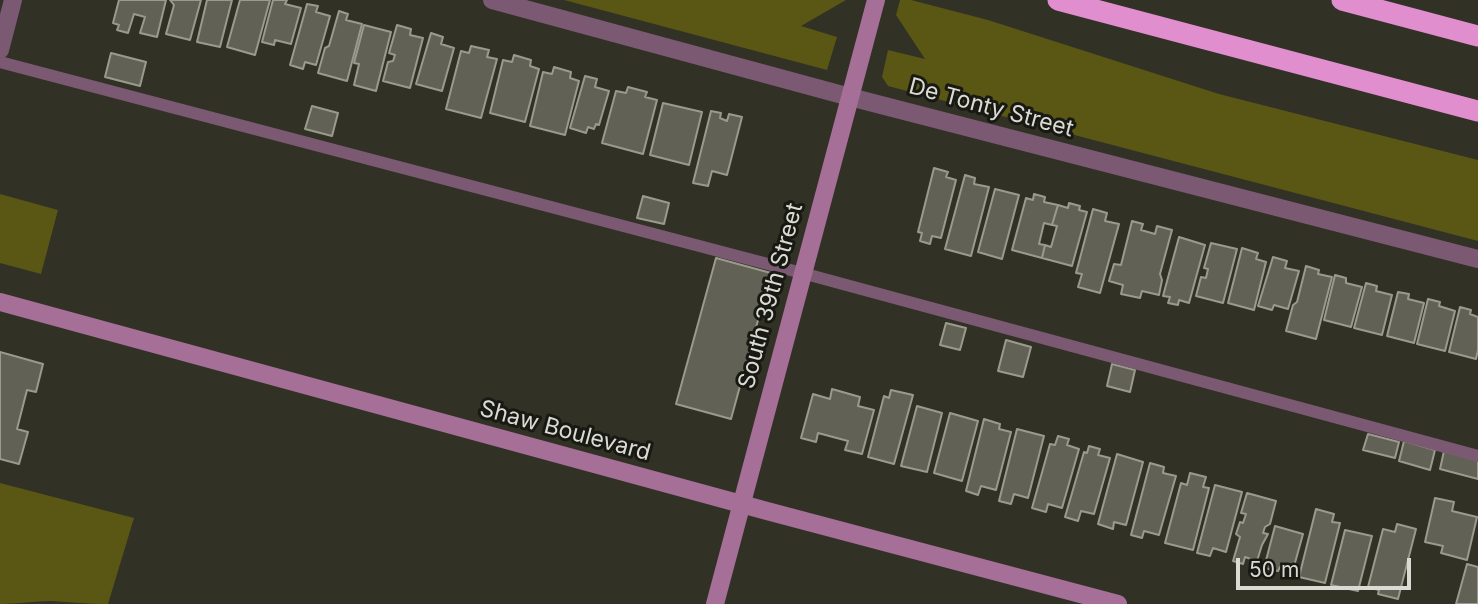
<!DOCTYPE html>
<html>
<head>
<meta charset="utf-8">
<style>
  body { margin:0 }
  #map { position:relative; width:1478px; height:604px; overflow:hidden; background:#313126; font-family:Inter,sans-serif }
  canvas { display:block }
  .scale { position:absolute; left:1236px; top:558px; width:175px; height:32px; box-sizing:border-box; border:4px solid #dbdbd4; border-top:0; padding-left:9px; font-size:21px; line-height:24px; white-space:nowrap; color:#dbdbd4; -webkit-text-stroke:5px #191914; paint-order:stroke }
</style>
</head>
<body>
<div id="map">
<canvas width="1478" height="604"></canvas>
<div class="scale">50 m</div>
</div>
<script>
const c = document.querySelector('canvas').getContext('2d');
c.lineJoin = 'round';
function fill(path, color) {
  c.fillStyle = color;
  c.fill(path, 'evenodd');
}
function stroke(path, color, width, dash) {
  c.strokeStyle = color;
  c.lineWidth = width;
  c.lineCap = dash ? 'butt' : 'round';
  c.setLineDash(dash || []);
  c.stroke(path);
}
function label(font, color, halo, rows, align = 'center') {
  c.font = font + ' Inter,sans-serif';
  c.lineWidth = 6;
  c.setLineDash([]);
  c.textBaseline = 'middle';
  c.strokeStyle = halo;
  c.fillStyle = color;
  for (const [text, x, y, turn = 0] of rows) {
    c.save();
    c.translate(x, y);
    c.rotate((+turn || 0) * Math.PI / 180);
    c.textAlign = isNaN(turn) ? turn : align;
    if (halo) c.strokeText(text, 0, 0);
    c.fillText(text, 0, 0);
    c.restore();
  }
}
const green = new Path2D(`
  M564 0H846L801 26 837 37 827 70Z
  M900 0H911L988 20 1219 94 1478 160V241L888 86 882 77 888 50 925 59 896 15Z
  M0 194 58 210 41 274 0 263Z
  M0 483 134 518 108 604C89 604 70 602 51 601 36 601 17 604 0 604Z`);
const building = new Path2D(`
  M119 0H166L157 37 140 33 145 17 134 14 128 33 117 30 119 25 113 23Z
  M170 0H201L190 40 166 34 174 5Z
  M207 0H232L220 47 197 42Z
  M240 0H270L255 55 227 47Z
  M273 0H287L285 4 301 8 291 44 275 40 274 45 262 42Z
  M307 4 318 6 316 12 330 16 316 65 305 62 303 69 290 65Z
  M339 11 348 14 346 20 362 24 347 81 318 73 325 48 329 46Z
  M364 25 391 32 376 91 354 85 359 64 354 63Z
  M397 25 411 29 410 35 423 38 410 88 383 81 388 62 393 61 395 55 389 53Z
  M431 33 443 37 441 44 454 48 442 91 416 84Z
  M471 46 489 50 487 57 497 59 481 118 446 109 461 51 469 53Z
  M111 53 146 62 140 86 105 77Z
  M514 55 531 60 530 66 539 69 525 122 490 113 503 60 512 62Z
  M554 67 571 72 570 78 579 81 565 135 530 126 543 72 552 74Z
  M585 76 597 79 595 87 609 91 599 125 596 124 594 129 588 127 586 133 570 128Z
  M628 87 647 92 645 97 657 100 643 154 602 143 616 91 626 93Z
  M663 103 702 112 689 165 650 155Z
  M312 106 338 113 332 136 305 129Z
  M711 111 721 113 720 118 727 121 729 114 742 117 727 175 712 171 708 186 693 183Z
  M934 168 948 172 946 177 956 180 941 238 932 236 930 244 920 241 922 233 918 232Z
  M965 175 975 178 974 184 989 187 971 256 945 249Z
  M995 189 1019 195 1002 259 978 252Z
  M1034 194 1045 197 1044 202 1058 205 1052 225 1044 223 1039 244 1045 245 1042 258 1012 250 1026 198 1033 200Z
  M643 196 669 203 664 224 637 218Z
  M1069 203 1080 206 1079 210 1087 212 1072 266 1042 258 1045 245 1051 247 1057 226 1052 225 1058 205 1068 208Z
  M1093 209 1107 213 1105 221 1119 224 1100 293 1078 287 1082 274 1076 273Z
  M1132 221 1143 224 1141 230 1155 234 1157 226 1172 230 1160 274 1162 280 1159 295 1142 291 1140 298 1121 294 1123 285 1109 281 1114 264 1121 265Z
  M1179 237 1205 245 1189 303 1179 300 1178 305 1168 303 1170 297 1163 296Z
  M1211 243 1237 249 1223 303 1196 296 1201 277 1206 278 1208 269 1204 268Z
  M1242 248 1258 253 1256 259 1266 262 1254 310 1228 303Z
  M1273 257 1287 261 1285 268 1299 271 1288 309 1274 305 1272 310 1258 306Z
  M716 258 771 273 731 419 676 404Z
  M1306 266 1319 270 1318 274 1332 277 1316 339 1286 331 1293 305 1297 302Z
  M1335 275 1346 278V283L1362 287 1351 327 1324 320Z
  M1366 283 1377 286 1376 291 1392 295 1382 335 1354 328Z
  M1398 292 1409 294 1408 299 1424 303 1414 343 1387 336Z
  M1428 299 1440 302 1439 306 1455 311 1445 351 1417 344Z
  M1460 307 1471 310 1470 314 1478 317V350L1476 359 1449 352Z
  M946 323 966 328 960 350 940 345Z
  M1006 340 1031 347 1023 377 998 371Z
  M0 352 43 364 36 392 27 390 17 429 28 432 19 464 0 459Z
  M1112 364 1135 370 1130 392 1107 386Z
  M832 389 860 397 858 406 874 410 862 454 845 450 848 441 818 433 816 442 801 438 813 394 830 399Z
  M891 390 913 395 894 464 868 457 884 396 889 398Z
  M917 406 942 413 927 472 901 466Z
  M950 413 978 421 962 481 934 473Z
  M984 419 1000 424 999 429 1011 432 996 490 981 486 978 495 966 491Z
  M1017 429 1044 436 1028 498 1014 494 1011 504 999 501Z
  M1368 434 1399 442 1395 458 1363 450Z
  M1058 436 1069 439 1067 445 1079 449 1062 508 1048 504 1046 512 1032 508 1050 444 1055 445Z
  M1404 441 1435 450 1430 470 1399 461Z
  M1089 446 1100 449 1098 455 1110 458 1094 514 1081 511 1078 521 1065 517 1084 452 1087 453Z
  M1444 451 1478 460V479L1440 469Z
  M1117 454 1143 462 1126 525 1114 522 1113 529 1098 524Z
  M1150 463 1164 467 1163 473 1176 476 1159 535 1144 531 1142 538 1131 535Z
  M1190 473 1206 477 1203 487 1209 488 1193 550 1165 543 1181 483 1187 485Z
  M1215 485 1242 492 1226 552 1213 548 1210 556 1197 553Z
  M1247 493 1276 501 1270 524 1265 527 1263 533 1268 534 1262 545 1257 561 1245 557 1243 564 1233 561 1240 537 1236 534 1240 522 1243 523 1246 514 1241 513Z
  M1435 498 1454 502 1452 511 1477 517 1467 560 1441 553 1443 546 1425 542Z
  M1316 509 1334 514 1332 522 1340 523 1325 583 1299 577Z
  M1397 524 1416 529 1398 599 1378 594 1379 590 1368 587 1383 529 1395 532Z
  M1275 526 1303 534 1293 570 1280 567 1278 571 1264 568Z
  M1345 530 1372 536 1358 591 1331 585Z
  M1467 564 1478 567V604H1456Z`);
const lane = new Path2D(`
  M0 62 802 273 1478 456`);
const street = new Path2D(`
  M492 0 850 97 1478 259
  M0 50 13 0`);
const secondary = new Path2D(`
  M0 302 767 511 1118 604
  M715 604 876 0`);
const highway = new Path2D(`
  M1058 0 1478 111
  M1342 0 1478 36`);
const streetNames = [
  ["De Tonty Street",991,108,15],
  ["South 39th Street",771,296,-75],
  ["Shaw Boulevard",565,431,15]
];
fill(green, '#5a5614');
fill(building, '#616155');
stroke(building, '#9a9a8d', 2);
stroke(lane, '#7b5973', 12);
stroke(street, '#7b5973', 18);
stroke(secondary, '#a56f98', 18);
stroke(highway, '#e18ecf', 21);
label('23px', '#dbdbd4', '#191914', streetNames);
</script>
</body>
</html>
